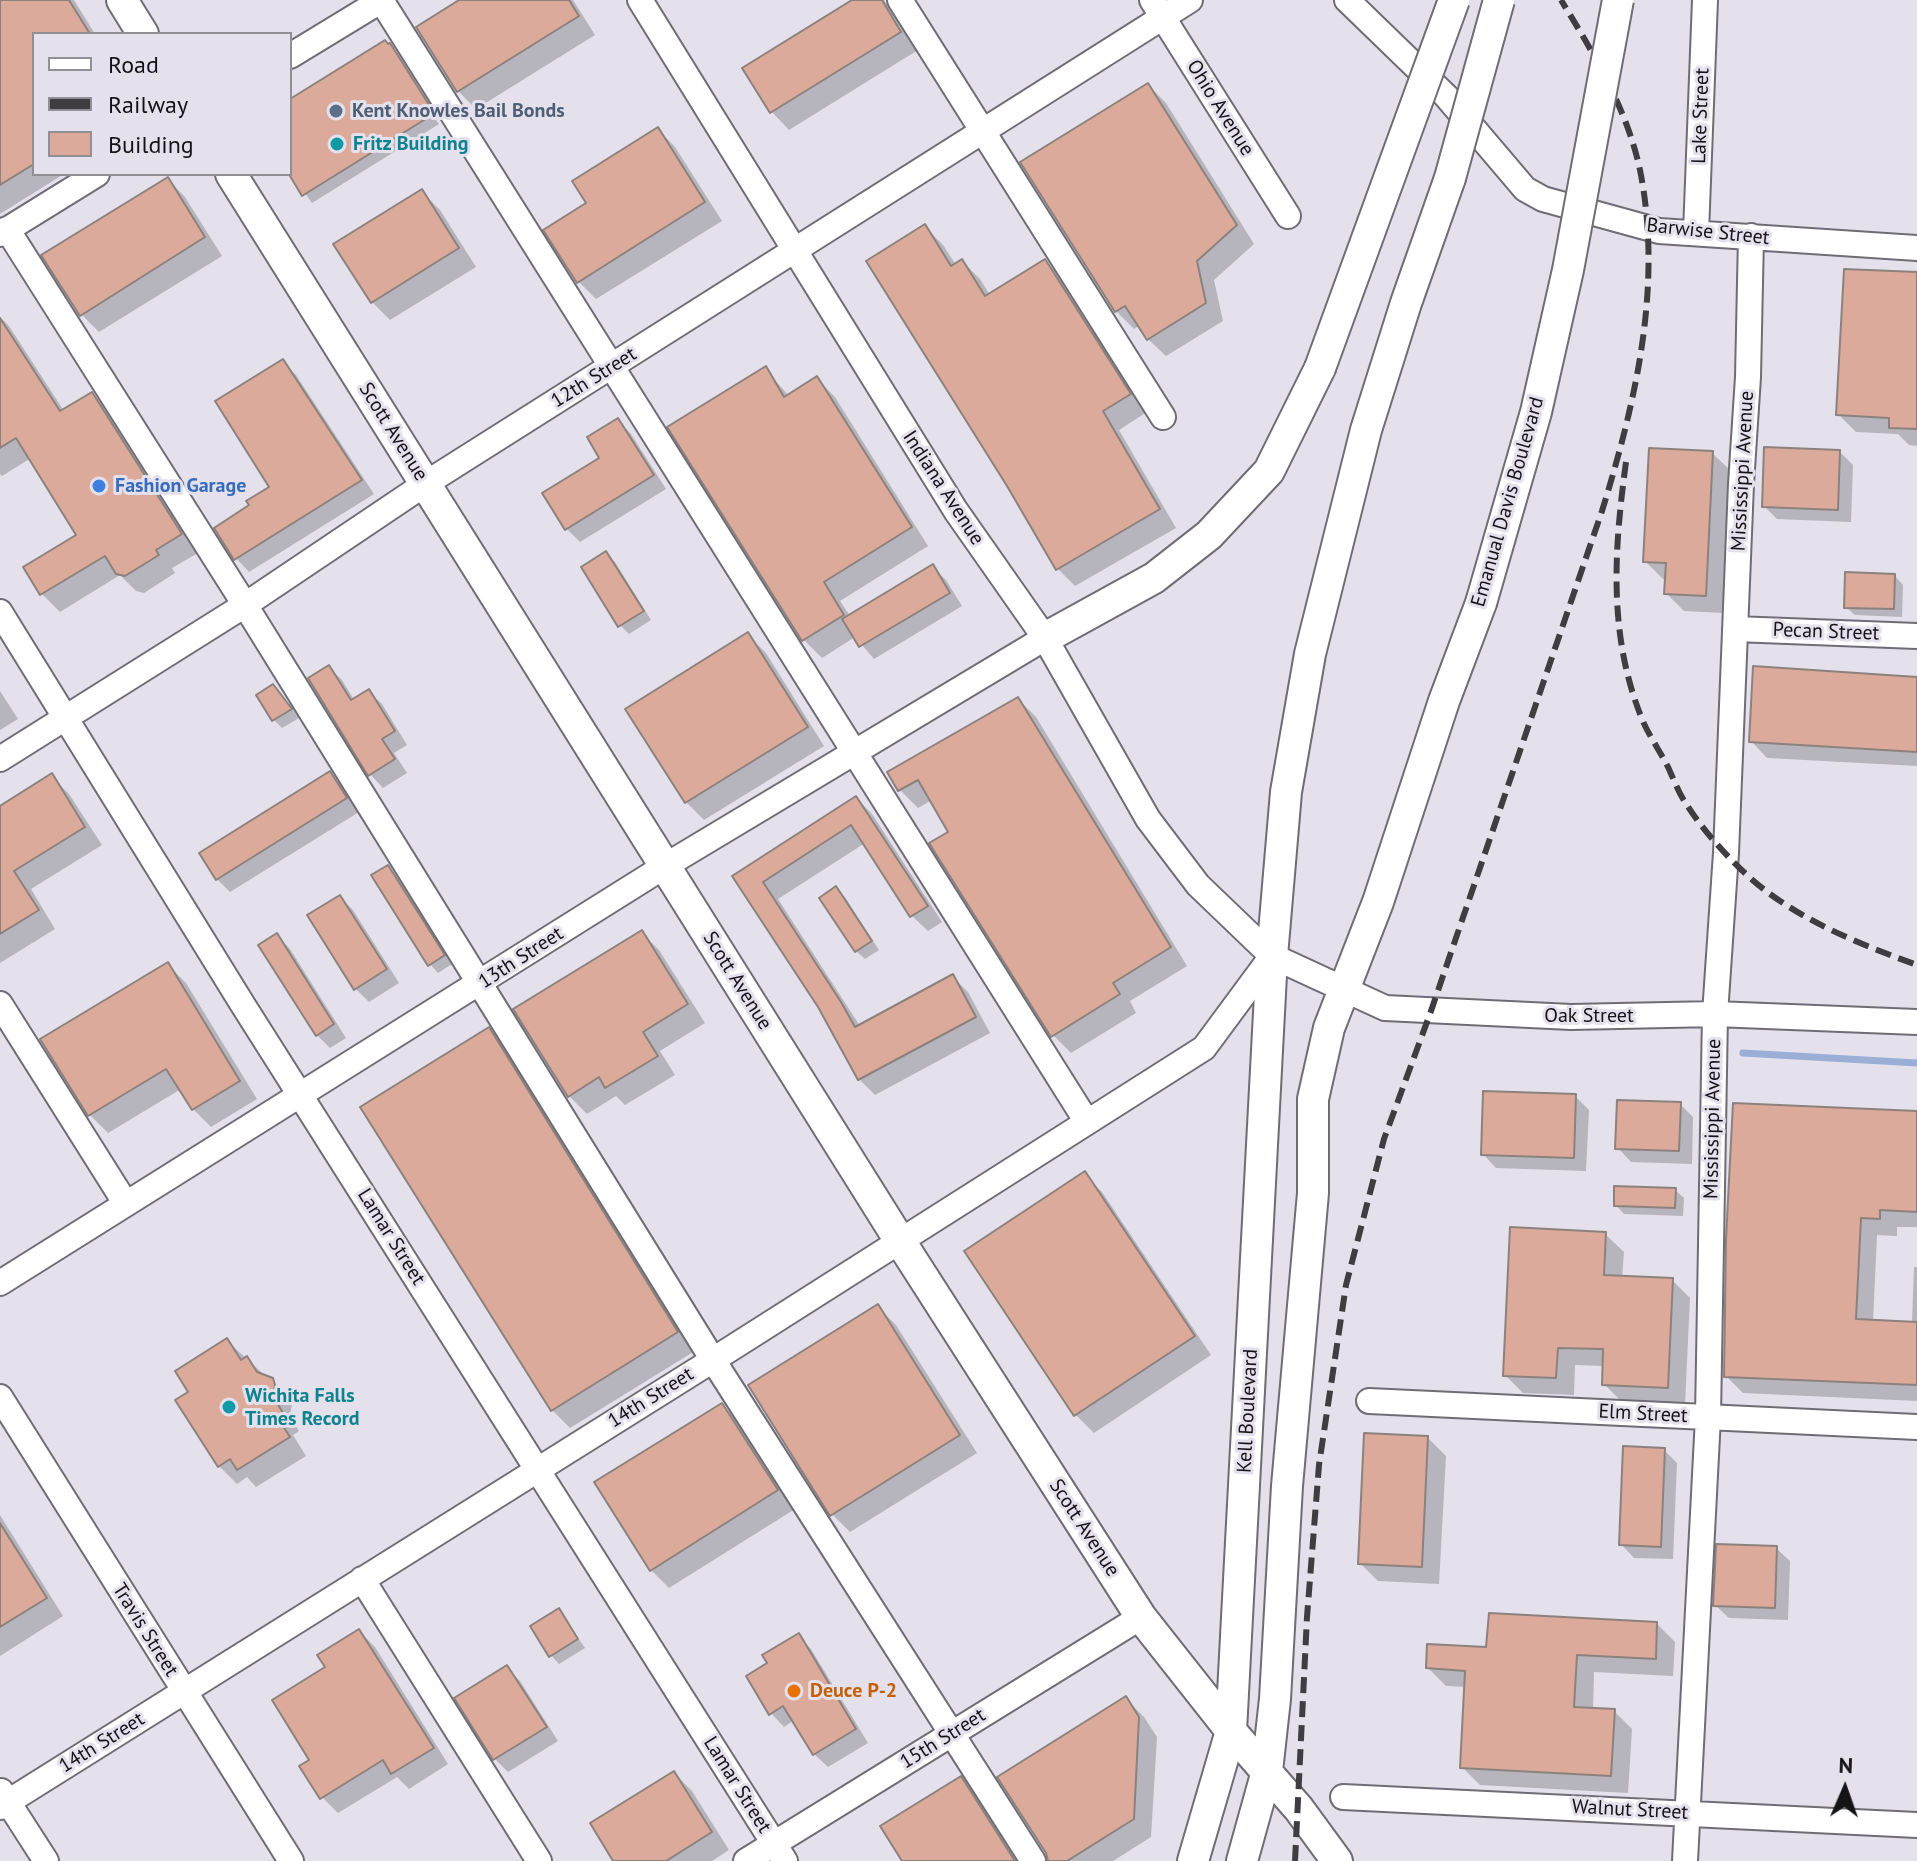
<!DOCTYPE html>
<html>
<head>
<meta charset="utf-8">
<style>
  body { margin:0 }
  #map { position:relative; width:1917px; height:1861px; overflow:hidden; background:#e4e1ec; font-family:"PT Sans",sans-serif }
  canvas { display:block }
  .legend { position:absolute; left:32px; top:32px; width:260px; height:144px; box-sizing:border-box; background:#e4e1ec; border:2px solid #918f96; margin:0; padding:10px 14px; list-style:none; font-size:24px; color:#141316 }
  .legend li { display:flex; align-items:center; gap:16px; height:40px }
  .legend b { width:40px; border:2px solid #918f96 }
  .north { position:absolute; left:1805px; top:1749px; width:80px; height:80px; -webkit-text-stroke:6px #e4e1ec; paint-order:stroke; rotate:2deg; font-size:22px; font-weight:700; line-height:32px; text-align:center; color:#141316 }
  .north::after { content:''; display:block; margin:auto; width:28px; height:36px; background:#141316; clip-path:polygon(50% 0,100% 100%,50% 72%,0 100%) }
</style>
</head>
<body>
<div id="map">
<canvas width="1917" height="1861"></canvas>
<ul class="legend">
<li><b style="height:10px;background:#fff"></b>Road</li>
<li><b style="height:10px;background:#3f3d42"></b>Railway</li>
<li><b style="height:22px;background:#dcaa9b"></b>Building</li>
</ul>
<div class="north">N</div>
</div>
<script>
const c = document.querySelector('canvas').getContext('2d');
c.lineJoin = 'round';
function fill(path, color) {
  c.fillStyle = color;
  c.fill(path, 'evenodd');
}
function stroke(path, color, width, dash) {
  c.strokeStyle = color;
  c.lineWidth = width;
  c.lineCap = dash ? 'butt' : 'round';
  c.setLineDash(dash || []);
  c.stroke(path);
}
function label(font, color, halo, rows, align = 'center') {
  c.font = font + ' "PT Sans",sans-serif';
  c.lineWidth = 6;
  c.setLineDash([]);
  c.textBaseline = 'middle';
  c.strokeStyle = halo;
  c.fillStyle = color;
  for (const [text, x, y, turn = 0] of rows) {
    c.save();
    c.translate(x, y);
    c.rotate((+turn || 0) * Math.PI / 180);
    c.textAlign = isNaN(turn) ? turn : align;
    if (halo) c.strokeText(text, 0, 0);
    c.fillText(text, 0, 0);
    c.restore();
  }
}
const shadow = new Path2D(`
  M0 0H74L95 34H34V174H64L0 214Z
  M463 0H573L595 35 476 109 458 91Z
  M856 0H884L918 50 789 130 772 112Z
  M390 45 398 54 438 117 435 119 439 124 312 203 290 172V101Z
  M1148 85 1166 103 1254 244 1214 280 1223 321 1166 356 1148 339 1140 325 1134 329 1116 311 1023 163Z
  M658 129 675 147 722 221 596 299 578 281 589 204Z
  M168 180 185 197 222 256 99 332 81 314Z
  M422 192 440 210 476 267 390 320 372 302Z
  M925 227 943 245 956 265 962 261 980 279 990 295 1045 261 1063 279 1147 412 1119 430 1176 528 1075 586 1057 568Z
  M1917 274V446L1909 445 1898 434 1856 432 1838 414Z
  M0 317 9 326 64 411 92 394 110 412 198 553 172 568 175 573 144 593 136 591 120 575 60 612 42 594 78 535 31 458 2 476 0 474Z
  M283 362 296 375 374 494 249 572 236 558 252 506 272 487Z
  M765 369 789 396 817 379 835 397 928 546 840 601 850 616 932 567 946 580 962 606 874 659 855 637 822 658 804 640 670 428Z
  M618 420 631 434 666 489 580 542 567 529Z
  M1840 452 1853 465 1851 522 1777 519 1764 506Z
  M1712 453 1731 471 1723 613 1684 611 1666 593 1667 579H1663L1645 561Z
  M606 554 615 562 651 620 629 634 620 625Z
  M1895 576 1903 585 1902 617 1855 615 1846 607Z
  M748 635 766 653 824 746 704 820 686 802 628 709Z
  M328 667 342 680 354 700 368 691 382 704 407 745 394 753 407 773 383 788 370 774Z
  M1917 679V766L1767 758 1751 741Z
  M273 687 290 705 299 718 282 728 274 720Z
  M0 691 18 719 0 730Z
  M1018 699 1036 717 1187 966 1130 1001 1136 1013 1071 1053 1053 1035 932 800 918 808 900 790Z
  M330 774 343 787 359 812 230 892 217 879Z
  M51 776 69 794 102 845 31 889 55 929 0 963V808Z
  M856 798 872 814 942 922 928 931 912 916 865 843 778 899 860 1026 953 977 968 992 990 1033 875 1095 859 1079 820 1006 735 876Z
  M388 867 396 876 452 964 438 973 430 964Z
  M836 889 845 897 879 950 865 959 856 951Z
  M340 897 353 910 399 983 369 1002 356 989 310 916Z
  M641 932 659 950 705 1023 660 1051 675 1075 625 1105 616 1096 587 1114 569 1096Z
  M277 935 290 949 346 1038 330 1048 317 1035Z
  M168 965 186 983 257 1099 211 1127 193 1109 181 1089 108 1133 90 1115Z
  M488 1029 506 1047 695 1351 570 1428 552 1410Z
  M1575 1096 1589 1110 1586 1171 1496 1168 1483 1154Z
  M1680 1104 1693 1117 1692 1164 1631 1162 1618 1148Z
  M1917 1113V1227H1897V1236L1877 1235 1873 1322 1912 1324 1914 1267H1917V1401L1743 1393 1726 1376Z
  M1084 1174 1102 1192 1211 1355 1094 1433 1076 1415 966 1252Z
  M1675 1190 1684 1198 1683 1216 1624 1214 1616 1205Z
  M1605 1234 1624 1252 1622 1278 1672 1280 1690 1298 1685 1405 1622 1402 1604 1384V1366L1575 1365 1574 1395 1523 1393 1505 1375Z
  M878 1307 896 1325 977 1453 850 1532 832 1514Z
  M227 1341 290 1398 292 1404 290 1416 299 1431 293 1435 306 1456 256 1487 247 1477 237 1484 219 1466 191 1393Z
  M722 1405 740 1423 795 1509 669 1588 651 1570Z
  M1428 1438 1446 1456 1439 1584 1378 1581 1360 1563Z
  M1664 1450 1677 1463 1673 1559 1634 1558 1621 1544Z
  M0 1515 63 1616 0 1656Z
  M1776 1548 1790 1561 1788 1620 1729 1618 1715 1605Z
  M559 1610 585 1648 559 1664 551 1655Z
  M1657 1624 1675 1642 1673 1676 1594 1672 1593 1710 1614 1711 1632 1729 1628 1793 1480 1785 1462 1767 1466 1687 1446 1686 1428 1668 1488 1649Z
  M359 1631 375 1647 448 1764 409 1789 397 1777 338 1813 322 1797 312 1760 327 1668Z
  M798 1636 811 1649 868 1743 828 1767 814 1754 794 1720 784 1727 771 1713 770 1664Z
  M507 1668 520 1681 558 1741 508 1772 495 1759 457 1699Z
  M1126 1699 1144 1717 1157 1737 1151 1837 1113 1861H1048Z
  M674 1773 692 1791 729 1850 712 1861H616Z
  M961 1779 979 1797 1020 1861H904Z`);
const stream = new Path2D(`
  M1743 1053 1917 1063`);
const building = new Path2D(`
  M0 0H69L90 34H34V164L0 185Z
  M459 0H569L579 16 457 92 416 27Z
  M852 0H882L901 32 770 113 742 68Z
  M385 40 388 44 390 43 431 108 428 110 432 115 302 196 290 176V99Z
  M1148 83 1237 225 1197 261 1206 303 1147 340 1125 306 1115 312 1020 162Z
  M658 127 705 202 577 283 543 230 586 203 572 181Z
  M168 177 205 237 80 316 41 255Z
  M422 189 459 248 371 303 333 244Z
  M925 224 951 266 962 259 985 296 1045 259 1131 394 1103 411 1160 509 1056 570 1007 486 866 261Z
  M1844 269 1917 272V429L1889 428V418L1836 415Z
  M0 318 60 411 92 392 182 534 156 550 159 555 125 576 116 574 105 556 40 595 23 567 76 535 16 438 0 448Z
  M283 359 362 480 234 560 214 528 249 505 246 501 269 487 215 401Z
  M766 366 784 397 817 376 912 527 824 582 844 615 802 641 667 427Z
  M618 418 654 475 565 530 542 493 599 458 587 437Z
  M1764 447 1840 450 1838 510 1762 507Z
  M1649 448 1713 451 1706 596 1664 594 1666 563 1643 562Z
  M606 551 644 611 618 627 581 567Z
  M933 564 950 593 859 647 842 619Z
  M1845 572 1895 574 1894 609 1844 608Z
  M748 632 808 727 685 803 625 709Z
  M329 665 351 700 369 689 395 731 382 739 395 759 368 776 308 678Z
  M1753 666 1917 677V752L1749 742Z
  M273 684 292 709 272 721 256 695Z
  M1018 697 1171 947 1113 983 1120 994 1051 1037 929 843 948 832 918 780 898 791 887 772Z
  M330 771 347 798 216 880 199 853Z
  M52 773 85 827 14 871 39 910 0 934V806Z
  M856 796 928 906 910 917 851 825 763 882 841 1002 855 1027 953 974 976 1017 858 1080 818 1007 732 876Z
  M388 865 445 955 428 966 371 875Z
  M836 886 872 941 855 952 819 898Z
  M340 895 387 969 354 990 307 915Z
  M642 930 688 1004 643 1032 658 1056 605 1088 599 1077 568 1097 513 1009Z
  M277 933 334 1024 316 1036 258 945Z
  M168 962 240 1081 192 1110 166 1069 88 1116 40 1039Z
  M489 1027 678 1332 551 1411 360 1107Z
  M1483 1091 1576 1094 1574 1158 1481 1155Z
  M1617 1100 1681 1102 1679 1151 1615 1149Z
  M1733 1103 1917 1111V1212L1880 1210V1219L1861 1218 1856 1319 1917 1322V1385L1724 1377 1726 1239Z
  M1085 1171 1195 1336 1074 1416 964 1251Z
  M1614 1186 1676 1188 1675 1208 1614 1206Z
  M1510 1227 1606 1232 1604 1275 1673 1278 1668 1388 1602 1385 1603 1349 1558 1348 1556 1378 1503 1376Z
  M878 1304 960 1435 830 1516 748 1385Z
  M227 1338 241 1360 247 1356 257 1372 273 1378 275 1385 273 1396 283 1413 277 1417 290 1437 237 1470 230 1459 218 1467 175 1400 188 1392 175 1371Z
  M722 1403 778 1490 650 1571 594 1482Z
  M1364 1433 1428 1436 1422 1567 1358 1564Z
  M1623 1446 1665 1448 1661 1547 1619 1545Z
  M0 1523 47 1598 0 1627Z
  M1716 1544 1777 1546 1775 1608 1713 1606Z
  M559 1608 578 1639 549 1657 530 1626Z
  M1489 1613 1657 1622 1656 1659 1577 1655 1574 1707 1615 1709 1611 1776 1460 1768 1465 1671 1426 1668 1427 1644 1486 1647Z
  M359 1629 434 1748 391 1774 383 1760 320 1799 299 1766 309 1760 272 1700 325 1667 317 1655Z
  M799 1633 856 1729 813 1755 783 1706 769 1715 746 1676 767 1663 762 1655Z
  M507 1665 547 1727 493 1760 454 1698Z
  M1126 1696 1139 1717 1134 1819 1067 1861H1048L1046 1853 997 1777Z
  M674 1771 712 1832 666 1861H613L590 1823Z
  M961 1776 1015 1861H902L880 1826Z`);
const minor = new Path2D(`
  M381 0 1087 1122
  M640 0 956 511 1045 638 1148 819 1198 885 1272 956 1385 1008 1571 1017 1715 1014 1917 1022
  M900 0 1163 417
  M1152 0 1288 216
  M1347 0 1446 96 1525 189 1543 199 1659 231 1917 248
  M290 56 382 0
  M7 229 245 605 713 1360 1033 1861
  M1696 233 1705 0
  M0 234 97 174
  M0 612 243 1005 785 1861
  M1735 629 1917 636
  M0 759 245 605 425 484 1190 0
  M0 1004 126 1204
  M0 1283 665 866 1045 638
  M0 1397 291 1861
  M1369 1401 1917 1427
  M362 1579 539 1861
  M1 1791 46 1861
  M1343 1797 1917 1825
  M0 1807 713 1360 1204 1048 1272 956
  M746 1861 1141 1617
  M1685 1861 1708 1417 1715 1014 1726 853 1741 484 1748 377 1751 236`);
const major = new Path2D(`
  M122 0 143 34
  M231 174 900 1241 1141 1617 1231 1731 1299 1809 1337 1861
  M1045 638 1154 578 1209 535 1269 471 1320 368
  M1193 1861 1231 1731 1272 956 1286 792 1310 654 1366 430 1406 303 1450 178
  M1242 1861 1267 1771 1275 1699 1287 1486 1313 1193V1099L1329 1028 1378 902 1444 701 1481 603`);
const rail = new Path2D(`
  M1626 462C1614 550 1608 635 1642 719 1649 736 1660 751 1668 767 1674 780 1679 794 1687 805 1706 835 1741 873 1770 894 1814 926 1865 946 1917 965
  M1295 1861 1307 1617 1319 1465 1346 1285 1384 1139 1431 1011 1602 511C1636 401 1663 285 1640 170 1627 109 1593 52 1561 0`);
const majorBridge = new Path2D(`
  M1450 178 1499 0
  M1320 368 1454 0
  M1481 603 1536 412 1568 270 1618 0`);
const markers = [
  [336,111,8,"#5c6f8a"],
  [337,144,8,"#0f9aa8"],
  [99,486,8,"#3f7fe0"],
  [229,1407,8,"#0f9aa8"],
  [794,1691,8,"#e8710a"]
];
const streetNames = [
  ["Ohio Avenue",1220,108,58],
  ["Lake Street",1701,116,-88],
  ["Barwise Street",1708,232,6],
  ["12th Street",594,378,-32],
  ["Scott Avenue",393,432,58],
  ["Mississippi Avenue",1743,471,-87],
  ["Indiana Avenue",943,488,57],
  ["Emanual Davis Boulevard",1508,502,-74],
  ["Pecan Street",1826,632,2],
  ["13th Street",521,958,-33],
  ["Scott Avenue",737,981,58],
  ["Oak Street",1589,1016],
  ["Mississippi Avenue",1713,1119,-89],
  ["Lamar Street",391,1237,58],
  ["14th Street",651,1398,-32],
  ["Kell Boulevard",1248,1411,-87],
  ["Elm Street",1643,1414,3],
  ["Scott Avenue",1084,1528,57],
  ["Travis Street",145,1630,58],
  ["15th Street",943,1739,-32],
  ["14th Street",102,1743,-32],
  ["Lamar Street",737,1785,58],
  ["Walnut Street",1630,1810,3]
];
const serviceNames = [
  ["Kent Knowles Bail Bonds",352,111]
];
const cultureNames = [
  ["Fritz Building",353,144],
  ["Wichita Falls",245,1396],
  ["Times Record",245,1419]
];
const shopNames = [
  ["Fashion Garage",115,486]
];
const foodNames = [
  ["Deuce P-2",810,1691]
];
fill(shadow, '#0003');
stroke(stream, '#9aaed6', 7);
fill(building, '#dcaa9b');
stroke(building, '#8c817d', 2);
stroke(minor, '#6f6c75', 28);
stroke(major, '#6f6c75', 34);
stroke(minor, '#fff', 24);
stroke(major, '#fff', 30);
stroke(rail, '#3f3d42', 6, [16, 8]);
stroke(majorBridge, '#6f6c75', 34, []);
stroke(majorBridge, '#fff', 30);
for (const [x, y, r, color] of markers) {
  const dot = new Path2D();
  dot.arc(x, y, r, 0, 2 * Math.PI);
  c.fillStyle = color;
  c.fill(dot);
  stroke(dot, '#e4e1ec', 3);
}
label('20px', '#141316', '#e4e1ec', streetNames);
label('bold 20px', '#4e5e75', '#e4e1ec', serviceNames, 'left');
label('bold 20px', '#0d838f', '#e4e1ec', cultureNames, 'left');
label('bold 20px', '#366cbe', '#e4e1ec', shopNames, 'left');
label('bold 20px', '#c56008', '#e4e1ec', foodNames, 'left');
</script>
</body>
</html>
